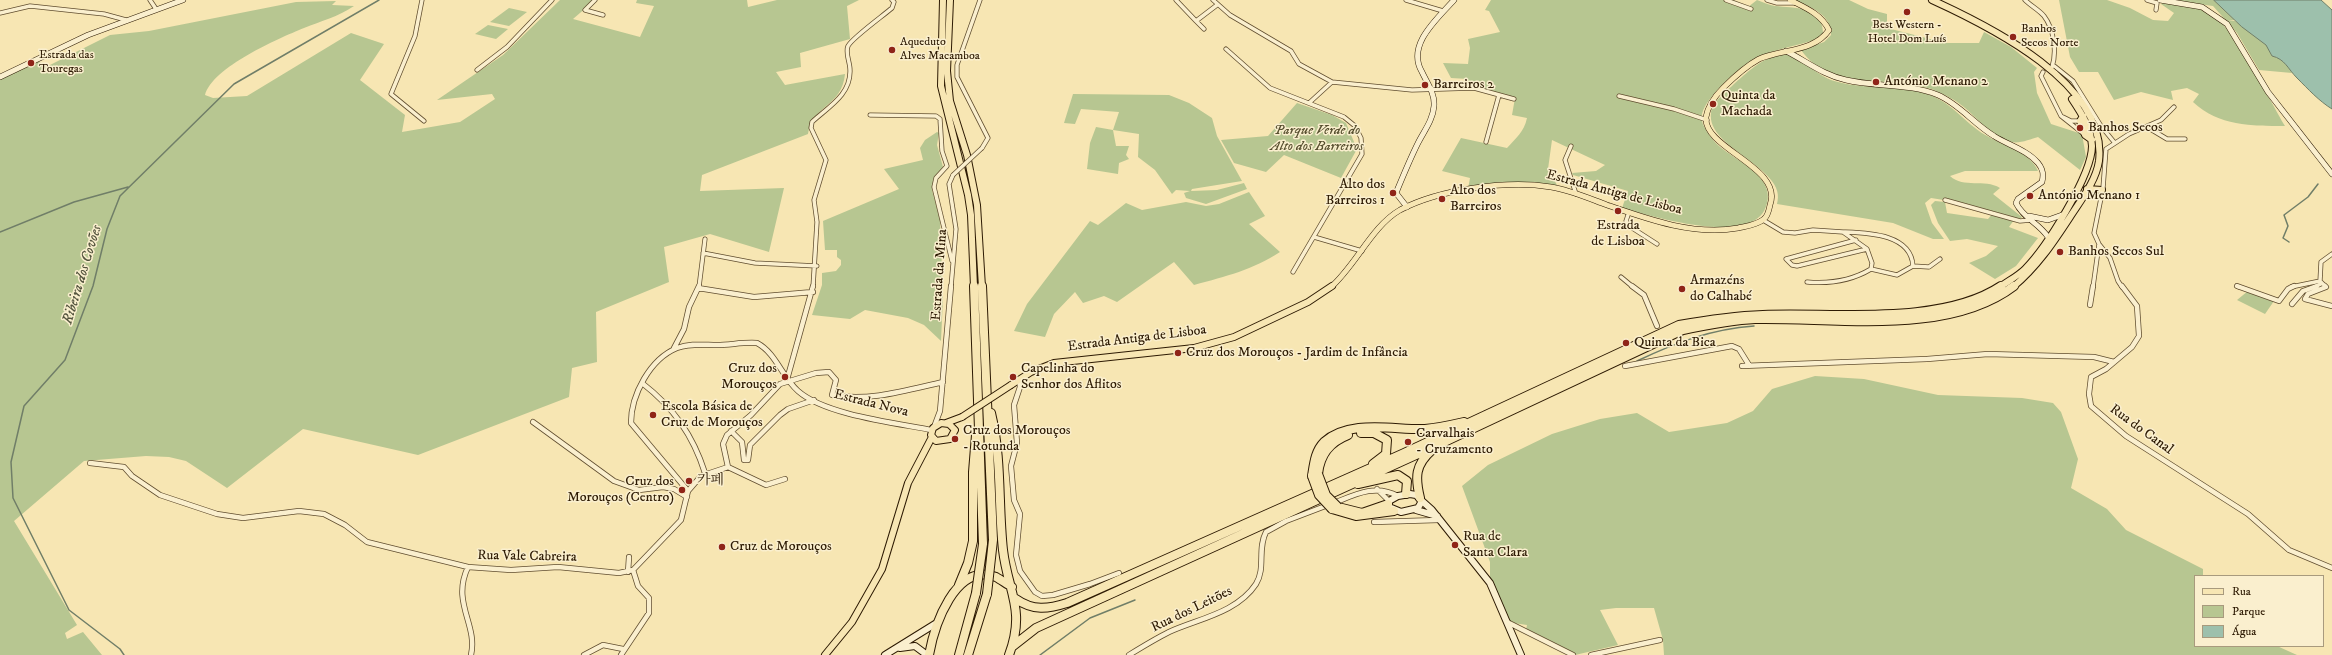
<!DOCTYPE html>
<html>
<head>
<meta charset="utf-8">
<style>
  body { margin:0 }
  #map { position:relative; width:2332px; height:655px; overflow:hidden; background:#f7e6b3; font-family:"IM FELL DW Pica",serif }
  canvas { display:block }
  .legend { position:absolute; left:2194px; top:575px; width:130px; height:72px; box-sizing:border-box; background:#faefce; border:1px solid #a89a7d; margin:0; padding:5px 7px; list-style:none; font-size:12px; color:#2d1a03 }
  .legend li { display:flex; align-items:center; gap:8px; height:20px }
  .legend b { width:20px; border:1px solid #a89a7d }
</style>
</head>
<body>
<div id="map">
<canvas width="2332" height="655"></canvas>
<ul class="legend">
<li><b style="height:5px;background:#f7e6b3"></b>Rua</li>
<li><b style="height:11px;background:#b7c691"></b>Parque</li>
<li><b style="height:11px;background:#9dc0ac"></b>Água</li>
</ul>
</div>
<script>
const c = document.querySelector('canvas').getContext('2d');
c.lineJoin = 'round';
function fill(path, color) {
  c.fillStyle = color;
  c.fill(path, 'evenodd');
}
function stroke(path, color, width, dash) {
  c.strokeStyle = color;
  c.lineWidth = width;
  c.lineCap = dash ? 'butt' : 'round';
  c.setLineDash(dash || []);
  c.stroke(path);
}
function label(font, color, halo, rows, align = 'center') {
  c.font = font + ' "IM FELL DW Pica","Noto Serif KR",serif';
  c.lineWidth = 3;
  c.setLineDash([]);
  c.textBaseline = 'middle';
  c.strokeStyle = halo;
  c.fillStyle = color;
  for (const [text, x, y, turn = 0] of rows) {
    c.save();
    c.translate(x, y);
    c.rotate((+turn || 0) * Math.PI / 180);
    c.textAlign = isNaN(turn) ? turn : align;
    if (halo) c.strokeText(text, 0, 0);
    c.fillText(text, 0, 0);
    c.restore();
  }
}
const green = new Path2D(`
  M560 0H595L573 19 640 37 654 6 636 3 637 0H747L748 7 777 0H859L847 6 850 39 800 53 801 67 776 72 785 85 845 74C842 107 812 105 808 134L702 175 700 191 784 188 769 252 710 234 664 247 669 282 596 312 597 362 572 368 569 397 418 455 303 429 227 488 186 461 169 457 146 456 84 461 14 521 77 625 65 633 67 639 83 632 102 655H0V79L37 61 48 66 110 35 149 31 296 2 336 1 332 5 354 6C338 17 321 21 304 28 277 39 213 67 205 95L213 98 247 96 351 33 384 44 360 80 405 115 402 132 460 122 495 99 492 94 437 100 503 55Z
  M1491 0H1735L1734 1 1748 7 1757 0C1763 2 1769 5 1775 6 1794 8 1823 6 1823 33L1817 39C1797 46 1774 49 1756 58 1742 65 1698 102 1702 120 1702 124 1707 132 1710 136 1724 156 1751 162 1764 183 1769 192 1769 200 1765 209 1748 246 1651 216 1622 208L1628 191 1573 175 1572 173 1596 171 1605 165 1552 140 1548 169 1557 185 1517 183 1468 189 1470 178 1442 171 1461 138 1507 148C1516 138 1524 132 1527 118L1512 115 1515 98 1469 86 1468 79 1451 78 1443 63 1468 64 1470 48 1468 39 1500 32 1489 11 1485 10Z
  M1795 0H1849L1868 9 1887 14V28L1946 43H1979L1984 32 2011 47 2037 68 2034 72 2037 93 2051 124 2082 134 2086 157 2080 170 2038 137C2031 139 2019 144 2012 142 1993 138 1979 120 1965 108 1956 100 1945 95 1934 90 1890 74 1831 93 1801 50L1824 42 1831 35C1831 14 1812 8 1795 0Z
  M2059 0H2107L2130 8 2153 20 2168 21 2174 13 2161 4 2163 3C2178 5 2198 5 2211 13 2234 28 2269 99 2285 126 2251 126 2219 126 2193 102L2199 94 2187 88 2171 91 2173 100 2141 92 2114 100 2098 72H2079L2070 57Z
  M2171 0H2214L2235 20H2228L2235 21 2267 45 2272 56C2281 58 2288 64 2292 73L2259 70 2237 33 2213 6Z
  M509 8 527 12 509 26 490 22Z
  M488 25 508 29 496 39 475 34Z
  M1784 54C1802 57 1814 73 1831 80 1863 91 1899 83 1930 95 1954 104 1967 126 1989 137 2005 146 2031 153 2038 171H1965L1950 176C1964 189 1984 178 2000 188L1993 194 2022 217 2020 219 1963 203 1931 198 1925 203 1932 223 1944 239H1933L1893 223 1777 204C1789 168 1706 149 1711 113 1712 102 1727 91 1735 83 1750 70 1763 57 1784 54Z
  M1073 94 1169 95 1189 103 1212 118 1217 136 1242 181 1192 189 1191 191 1217 190 1244 183 1247 189 1206 204 1186 198 1184 193 1190 191 1176 190 1172 194 1155 170 1138 157 1139 134 1113 130 1116 146H1129L1126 155 1129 159 1119 163 1118 174 1087 169 1090 143 1096 127 1113 130 1119 112 1081 109 1075 124 1064 123Z
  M1297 103 1332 115 1346 123 1357 149 1341 178 1284 155 1266 172 1234 163 1221 140 1268 136Z
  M937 132 939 133 937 145 943 167 934 178 932 190 940 219 943 297 941 341 924 325 908 318 865 310 850 319 812 315 822 285V273L836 271 841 265V260L837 257V250H825L823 221 899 189 884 169 923 160 920 148 925 140Z
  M1249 192 1265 216 1249 224 1280 252C1252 270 1227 276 1194 285L1174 262 1117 302 1104 296 1083 303 1075 292 1054 314 1045 337 1014 331 1027 304 1090 221 1098 225 1126 203 1142 210 1186 202 1206 206 1219 204Z
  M1935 201 1945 202 1947 213 1988 219 1993 213 2014 220 2009 227 2038 238 2016 266 1995 279 1969 263 1986 256 1998 246 1967 239 1950 241 1938 223 1931 205Z
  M2248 291 2274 301 2265 314 2237 300Z
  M1815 376 1864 379 1938 395 2022 398 2053 403 2061 412 2078 459 2071 488 2107 509 2126 530 2203 569V576H2195V646H2277L2297 655H1664L1663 640 1654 608H1616L1600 610 1618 645 1575 655 1526 630 1527 625 1507 622 1490 583V562L1462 486 1488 465 1552 434 1600 419 1637 413 1669 432 1727 423 1753 411 1772 389Z`);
const water = new Path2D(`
  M2214 0H2321L2332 10V109C2319 101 2308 89 2297 78 2288 69 2285 59 2272 56L2266 45 2242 27Z`);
const stream = new Path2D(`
  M0 232 74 202 128 187
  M2289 242 2283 238 2288 226 2284 215 2308 197 2318 184
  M1637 361C1675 343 1711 329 1754 326
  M124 655 120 649 69 610 13 498 11 462 24 406 65 360 93 286 107 229 120 196 234 84 379 0
  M1040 655 1090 618 1135 600`);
const streetFar1 = new Path2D(`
  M150 0 156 9
  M422 0 415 36 391 94 424 121
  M595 0 585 10 603 15
  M980 0 957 65V77L988 138 982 148
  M1176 0 1196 21
  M1213 0 1230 15 1291 51 1299 64 1332 82 1412 90 1474 88 1514 99
  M1406 0 1443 11
  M1726 0 1751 9
  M1767 0 1777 3H1796
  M2025 0C2031 6 2039 10 2044 16 2054 29 2057 52 2052 67
  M2147 0 2157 3 2156 10
  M0 13 30 6 104 14 126 20
  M1204 29 1196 21 1217 5
  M1226 49 1270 88 1344 117 1355 126 1361 138 1362 154 1293 272
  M2053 65 2073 81 2101 126 2114 142
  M477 70 507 47 552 0
  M2043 72 2041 76 2061 116 2085 135
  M1619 96 1674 109 1707 120
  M1309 103 1332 82
  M870 115 936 116 940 119 942 151 947 166 936 178 934 187 952 261
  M2063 117 2071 121H2080
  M2147 127 2167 139H2185
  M1486 142 1499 95
  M1571 146 1565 160 1576 194
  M1945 200 2020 221 2031 220
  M1629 212 1626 221 1629 226 1657 244
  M1763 220 1783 232 1795 233 1813 230 1843 232 1867 249 1872 263 1871 269
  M1844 232C1869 233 1911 234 1913 266L1897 275 1871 269
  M1314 237 1362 251
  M1856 240 1786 259 1792 265 1797 266 1867 249
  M703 253 755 263 817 266
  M1913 266 1929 267 1940 259
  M1621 277 1633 287
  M1807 282C1830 284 1851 281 1871 269
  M2237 286 2239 287
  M699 287 705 239
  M813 287 817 222 814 200 826 160 811 128 812 122C828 107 851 95 850 70 850 62 845 53 848 46 852 38 884 15 892 8L894 2 892 0
  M951 287 956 229 949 184 953 175
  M2093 287 2099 244
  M2122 287 2118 281 2110 258 2099 244 2094 233 2103 188 2106 149 2129 134 2161 120 2174 107
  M2291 287 2320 281
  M2314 287 2321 284
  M2326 287 2320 281 2321 262 2332 254`);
const street = new Path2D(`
  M1632 286 1644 295 1657 326
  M2122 286 2137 306 2139 336 2132 347 2106 369 2091 377 2089 394 2091 406 2126 436 2248 514 2289 550 2332 568
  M2237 286 2279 301 2288 289 2294 286
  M2325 286 2326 287 2308 294 2305 299 2332 306
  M698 288 754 297 813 292
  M2292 304 2303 291 2317 286
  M2090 305 2093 286
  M674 348 684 329 689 307 699 286
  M1625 366 1732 346 1739 349 1749 365
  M1742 366 1927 359 1988 354 2094 357 2114 362
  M788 376 813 286
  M1019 379 1020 387 1014 405 1017 443 1011 466 1014 500 1020 514 1016 555 1020 571 1035 592 1042 596 1053 595 1090 584 1119 573
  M642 383C673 407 693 435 705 473
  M533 422 614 481 639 490 663 487 674 489 687 497
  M934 427 940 411 951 286
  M731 431 742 442 744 460H748L750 445 780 415 788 409 814 400
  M90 463 124 467 132 476 160 495 217 514 243 518 299 511 324 514 345 525 367 542 468 567 511 570 558 567 619 573 633 570 681 520 688 491 701 476 728 467
  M728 467 723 444 727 435 751 415 780 384 816 373 829 372 836 380 832 395C869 402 907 390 943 382
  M728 467 766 485 785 479
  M1377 489 1389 501
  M688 491 631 423C631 395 650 359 677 348 690 343 704 345 717 345 730 345 743 342 757 343 776 353 782 377 798 391 825 415 896 423 932 430
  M1334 503C1356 494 1375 484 1398 496
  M1374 522 1439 520
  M468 567C451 603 478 624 471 655
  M628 572 629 557
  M1507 622 1573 655
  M584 655 603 645 623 649
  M621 655 649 613V598L638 586 633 570
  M1129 655C1142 647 1155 639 1169 632 1197 619 1237 613 1256 584 1266 568 1257 549 1266 532L1286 521 1328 505
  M1591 655 1660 640`);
const secondaryFar1 = new Path2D(`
  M2160 0 2202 7 2227 24 2268 92 2332 174
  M1786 51C1806 61 1823 75 1846 80 1876 87 1909 83 1938 95 1959 104 1974 124 1994 136 2008 145 2027 150 2038 163 2043 169 2044 174 2042 182L2018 199 2016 203C2023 218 2039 223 2048 237
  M0 77 88 35 183 0
  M1407 207 1396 193C1403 176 1410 159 1418 143 1424 131 1433 120 1434 106 1435 93 1427 83 1422 72 1406 45 1437 19 1454 0
  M2029 216 2048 220 2062 215`);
const secondary = new Path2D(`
  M1410 494 1416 495 1422 501 1418 508 1401 512 1389 507V501L1398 496Z
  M1422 501 1432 510 1490 583 1521 655
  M1416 510 1437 516
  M900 648 915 646 927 655
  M885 655 935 624`);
const primaryFar1 = new Path2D(`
  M1331 287C1356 265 1372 226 1400 210 1440 189 1507 180 1551 187 1570 190 1588 198 1607 205 1647 219 1694 236 1738 228 1747 226 1757 225 1764 219 1768 216 1769 210 1770 205 1784 167 1703 149 1706 117 1708 105 1715 96 1723 88 1734 77 1746 66 1759 59 1782 49 1814 52 1829 30 1821 14 1806 8 1790 0`);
const primary = new Path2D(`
  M1011 385 1031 372 1054 363 1194 348 1234 337 1308 302 1332 286
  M941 423 949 424 955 430 950 439 936 441 931 435 933 428Z
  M946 423 962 417
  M825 655 852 622 882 569 908 483 932 437`);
const highwayFar1 = new Path2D(`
  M943 0 941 86 968 195 971 215 974 287
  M950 0 947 71 950 101 967 155 977 205 982 287
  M1932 0C1989 26 2108 84 2099 161 2096 181 2081 200 2070 217 2053 243 2037 267 2013 287
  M2083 116 2080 121 2085 135 2092 140
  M2087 189 2102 190
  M2000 287C2008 281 2018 276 2025 269 2046 248 2092 175 2092 146 2091 128 2082 114 2072 99`);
const highway = new Path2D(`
  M974 286 983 544
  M982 286 993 540
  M991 413C1002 459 998 504 1003 550 1008 593 1026 609 1009 655
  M1361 433H1374L1387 440 1386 454 1373 464
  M1318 474C1320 454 1330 442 1348 435
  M1312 476C1314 464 1315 451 1324 442 1350 419 1393 430 1425 429 1438 428 1451 425 1464 422
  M1358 484 1398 475 1407 481 1406 494
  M1420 498C1415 477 1415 465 1432 450
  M1338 507 1362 513 1388 504
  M1332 509 1356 516 1394 511
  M959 585 968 563 973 541V472L976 435
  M1016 599C1033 611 1048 609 1067 603L1402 454 1679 325C1707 320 1735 316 1763 315 1833 312 1941 326 2001 286
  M1013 646 1036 628 1440 444 1683 330C1707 325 1731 320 1755 319 1834 317 1947 337 2014 286
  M929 655C934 627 955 561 996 577 1001 580 1007 584 1012 587
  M959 655 976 593
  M968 655 987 594`);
const streetBridge = new Path2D(`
  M953 175 982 148`);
const primaryBridge = new Path2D(`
  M962 417 1011 385`);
const highwayBridge = new Path2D(`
  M1318 474 1326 495 1338 507
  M1312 476 1319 495 1332 509
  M976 593 983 544
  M987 594 993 540`);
const markers = [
  [1907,12,4,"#8f2418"],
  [2013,37,4,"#8f2418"],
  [892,50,4,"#8f2418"],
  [31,63,4,"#8f2418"],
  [1876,82,4,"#8f2418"],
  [1425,85,4,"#8f2418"],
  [1713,104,4,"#8f2418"],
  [2080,128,4,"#8f2418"],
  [1393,193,4,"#8f2418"],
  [2030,196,4,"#8f2418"],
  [1442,199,4,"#8f2418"],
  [1618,211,4,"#8f2418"],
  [2060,252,4,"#8f2418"],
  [1682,289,4,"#8f2418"],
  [1626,343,4,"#8f2418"],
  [1178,353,4,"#8f2418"],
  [785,377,4,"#8f2418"],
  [1013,377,4,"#8f2418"],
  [653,415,4,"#8f2418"],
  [955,439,4,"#8f2418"],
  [1408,442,4,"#8f2418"],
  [689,481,4,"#8f2418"],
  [682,490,4,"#8f2418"],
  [1455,545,4,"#8f2418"],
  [722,547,4,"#8f2418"]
];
const farPoinames = [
  ["Best Western -",1907,26,"center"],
  ["Hotel Dom Luís",1907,40,"center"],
  ["Banhos",2021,30],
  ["Secos Norte",2021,44],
  ["Aqueduto",900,43],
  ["Alves Macamboa",900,57],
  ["Estrada das",39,56],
  ["Touregas",39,70]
];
const poiNames = [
  ["António Menano 2",1884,82],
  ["Barreiros 2",1433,85],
  ["Quinta da",1721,96],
  ["Machada",1721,112],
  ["Banhos Secos",2088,128],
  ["Alto dos",1385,185,"right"],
  ["Barreiros 1",1385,201,"right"],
  ["Alto dos",1450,191],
  ["Barreiros",1450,207],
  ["António Menano 1",2038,196],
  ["Estrada",1618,226,"center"],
  ["de Lisboa",1618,242,"center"],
  ["Banhos Secos Sul",2068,252],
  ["Armazéns",1690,281],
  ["do Calhabé",1690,297],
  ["Quinta da Bica",1634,343],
  ["Cruz dos Morouços - Jardim de Infância",1186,353],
  ["Cruz dos",777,369,"right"],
  ["Morouços",777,385,"right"],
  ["Capelinha do",1021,369],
  ["Senhor dos Aflitos",1021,385],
  ["Escola Básica de",661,407],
  ["Cruz de Morouços",661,423],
  ["Cruz dos Morouços",963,431],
  ["- Rotunda",963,447],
  ["Carvalhais",1416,434],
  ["- Cruzamento",1416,450],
  ["카페",697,481],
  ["Cruz dos",674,482,"right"],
  ["Morouços (Centro)",674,498,"right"],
  ["Rua de",1463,537],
  ["Santa Clara",1463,553],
  ["Cruz de Morouços",730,547]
];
const parkNames = [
  ["Parque Verde do",1317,131],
  ["Alto dos Barreiros",1317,147]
];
const streetNames = [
  ["Estrada Antiga de Lisboa",1614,193,15],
  ["Estrada da Mina",940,275,-86],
  ["Estrada Antiga de Lisboa",1137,339,-7],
  ["Estrada Nova",871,404,14],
  ["Rua do Canal",2141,430,36],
  ["Rua Vale Cabreira",527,557,1],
  ["Rua dos Leitões",1192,610,-26]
];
const waterNames = [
  ["Ribeira dos Covões",83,275,-73]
];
fill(green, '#b7c691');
fill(water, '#9dc0ac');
stroke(water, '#707e68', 1);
stroke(stream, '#707e68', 1.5);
stroke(streetFar1, '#604d2f', 5);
stroke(street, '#604d2f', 6);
stroke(secondaryFar1, '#2d1a03', 6);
stroke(secondary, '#2d1a03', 8);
stroke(primaryFar1, '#2d1a03', 6);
stroke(primary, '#2d1a03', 8);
stroke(highwayFar1, '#2d1a03', 8);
stroke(highway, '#2d1a03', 10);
stroke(streetFar1, '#faefce', 3.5);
stroke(street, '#faefce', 4.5);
stroke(secondaryFar1, '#faefce', 5);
stroke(secondary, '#faefce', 6);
stroke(primaryFar1, '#f7e6b3', 5);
stroke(primary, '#f7e6b3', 6);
stroke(highwayFar1, '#f7e6b3', 6);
stroke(highway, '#f7e6b3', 8);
stroke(streetBridge, '#604d2f', 5, []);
stroke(primaryBridge, '#2d1a03', 8, []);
stroke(highwayBridge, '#2d1a03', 10, []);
stroke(streetBridge, '#faefce', 3.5);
stroke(primaryBridge, '#f7e6b3', 6);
stroke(highwayBridge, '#f7e6b3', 8);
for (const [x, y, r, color] of markers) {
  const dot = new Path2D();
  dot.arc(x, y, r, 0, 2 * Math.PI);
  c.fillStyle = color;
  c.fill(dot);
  stroke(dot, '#faefce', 1.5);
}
label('12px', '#2d1a03', '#faefce', farPoinames, 'left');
label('14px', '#2d1a03', '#faefce', poiNames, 'left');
label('italic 14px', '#564e2e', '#faefce', parkNames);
label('14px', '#2d1a03', '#faefce', streetNames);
label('italic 15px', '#54543e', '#faefce', waterNames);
</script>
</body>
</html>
